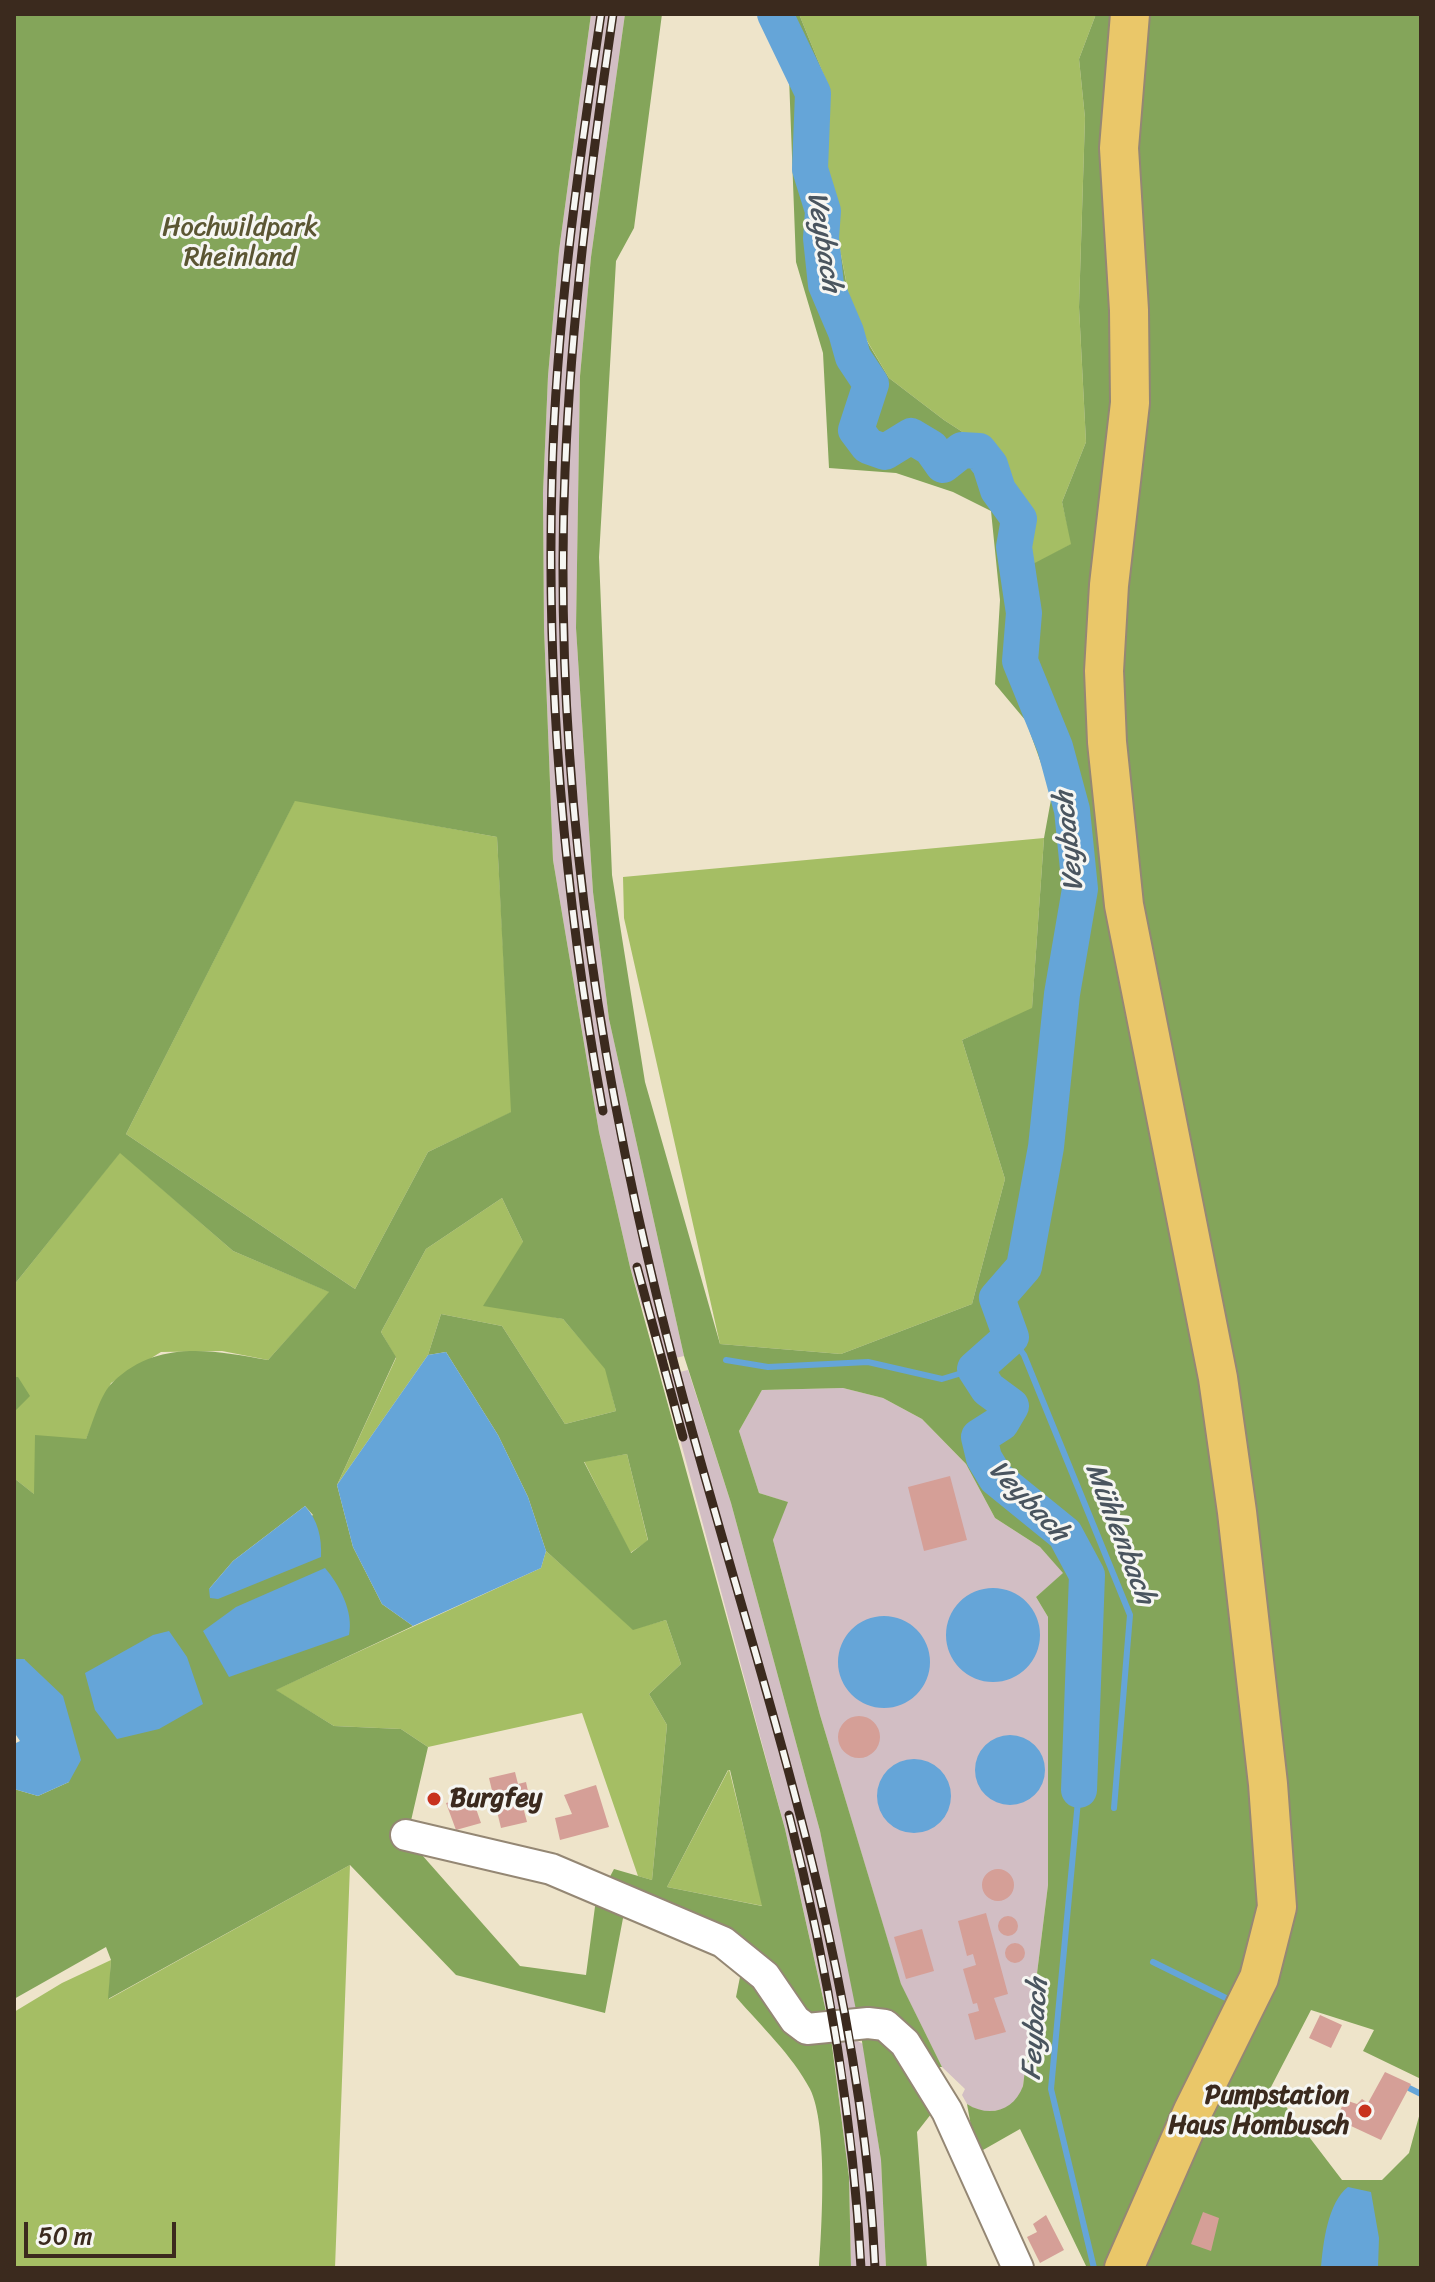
<!DOCTYPE html>
<html>
<head>
<meta charset="utf-8">
<style>
  body { margin:0 }
  #map { position:relative; width:1435px; height:2282px; overflow:hidden; background:#eee4ca; font-family:Sriracha,sans-serif }
  canvas { display:block }
  .frame { position:absolute; inset:0; border:16px solid #3b2a1e; pointer-events:none }
  .scale { position:absolute; left:24px; top:2222px; width:152px; height:36px; box-sizing:border-box; border:4px solid #3b2a1e; border-top:0; padding-left:10px; font-size:24px; line-height:28px; white-space:nowrap; color:#3b2a1e; -webkit-text-stroke:6px #f6f6f2; paint-order:stroke }
</style>
</head>
<body>
<div id="map">
<canvas width="1435" height="2282"></canvas>
<div class="frame"></div>
<div class="scale">50 m</div>
</div>
<script>
const c = document.querySelector('canvas').getContext('2d');
c.lineJoin = 'round';
function fill(path, color) {
  c.fillStyle = color;
  c.fill(path, 'evenodd');
}
function stroke(path, color, width, dash) {
  c.strokeStyle = color;
  c.lineWidth = width;
  c.lineCap = dash ? 'butt' : 'round';
  c.setLineDash(dash || []);
  c.stroke(path);
}
function label(font, color, halo, rows, align = 'center') {
  c.font = font + ' Sriracha,sans-serif';
  c.lineWidth = 6;
  c.setLineDash([]);
  c.textBaseline = 'middle';
  c.strokeStyle = halo;
  c.fillStyle = color;
  for (const [text, x, y, turn = 0] of rows) {
    c.save();
    c.translate(x, y);
    c.rotate((+turn || 0) * Math.PI / 180);
    c.textAlign = isNaN(turn) ? turn : align;
    if (halo) c.strokeText(text, 0, 0);
    c.fillText(text, 0, 0);
    c.restore();
  }
}
const industrial = new Path2D(`
  M591 14H625L591 257 580 376 576 628 593 892 609 1019 684 1356 659 1362 630 1267 599 1132 553 860 544 628 543 493 548 376 559 251Z
  M688 1370 731 1503 820 1831 857 2005 848 2019 835 2020 826 2011 785 1829 663 1376Z
  M843 1388 883 1398 922 1419 966 1464 995 1518 1040 1547 1064 1573 1036 1597 1048 1617V1885L1023 2086 1019 2099 1003 2110 980 2112 967 2104 962 2095 965 2089 942 2067 901 1985 820 1715 773 1540 787 1502 759 1493 739 1431 762 1390Z
  M838 2037H850L863 2044 881 2160 886 2268H851L849 2177 833 2050Z`);
const green = new Path2D(`
  M799 14H1096L1079 59 1085 118 1079 307 1086 442 1062 502 1072 544 1029 567 1022 514 995 453 944 420 889 378 853 317 823 161 830 90Z
  M295 800 497 837 512 1112 428 1152 355 1289 126 1134Z
  M1044 838 1032 1009 962 1040 1005 1179 972 1304 841 1354 720 1344 624 918 623 877Z
  M120 1152 233 1251 330 1292 268 1360 222 1351 161 1352 111 1383 86 1439 35 1495 14 1478V1411L18 1377H14V1285Z
  M502 1198 523 1242 539 1314 563 1319 606 1369 616 1411 565 1424 502 1326 441 1314 428 1355 337 1485 396 1358 381 1332 426 1249Z
  M627 1454 648 1541 630 1553 584 1461Z
  M546 1551 633 1629 666 1620 681 1664 649 1694 667 1725 652 1880 638 1876 582 1713 428 1747 401 1729 334 1726 275 1690 541 1568Z
  M729 1769 763 1906 667 1887Z
  M350 1865 335 2268H14V2012L62 1983 111 1960 109 1999Z`);
const forest = new Path2D(`
  M14 14H591L559 251 548 376 543 493 544 628 553 860 599 1132 630 1267 785 1829 829 2025 807 2022 770 1973 605 1886 614 1869 652 1880 667 1725 649 1694 681 1664 666 1620 633 1630 546 1551 528 1497 498 1435 446 1352 428 1355 441 1314 502 1326 565 1424 616 1411 605 1369 563 1319 483 1306 523 1242 502 1198 426 1249 381 1332 396 1357 337 1485 353 1547 382 1604 413 1626 276 1690 334 1726 401 1729 428 1747 407 1838 520 1966 586 1975 596 1899 624 1913 605 2013 456 1975 350 1865 108 1999 111 1960 106 1947 14 1999V1789L38 1796 69 1782 24 1659H14V1478L34 1494 35 1435 86 1439C93 1423 100 1394 113 1382 157 1339 213 1350 268 1360L329 1292 233 1251 120 1153 14 1285ZM295 801 497 837 511 1112 428 1152 355 1289 126 1134ZM627 1454 648 1540 631 1553 584 1462ZM305 1506 313 1515 209 1589 233 1561ZM728 1770H730L762 1906 667 1887Z
  M625 14H662L634 228 616 261 599 557 612 875 645 1082 720 1344 841 1354 972 1304 1005 1179 962 1040 1032 1008 1044 838 1052 794 1026 721 995 684 1000 600 991 511 953 492 896 473 829 468 823 353 796 262 789 77 763 14H799L830 90 823 161 853 318 889 378 944 420 995 453 1022 514 1029 566 1071 544 1062 502 1086 442 1079 307 1085 118 1079 59 1096 14H1421V2079L1363 2051 1374 2030 1311 2010 1271 2087 1342 2180H1382L1409 2153 1421 2109V2268H1087L1020 2129 976 2154 967 2104C989 2118 1014 2111 1023 2086L1048 1885V1617L1036 1597 1063 1573 1040 1547 995 1518 966 1464 922 1419 883 1398 843 1388 762 1390 739 1431 759 1493 788 1502 773 1540 820 1715 901 1984 942 2067H930L857 2015 820 1831 731 1503 684 1356 609 1019 593 892 576 628 580 376 591 257Z
  M14 1377H18L30 1396 15 1411Z
  M742 1967 831 2038 849 2177 851 2268H819C822 2226 828 2125 810 2089 792 2055 761 2026 736 1997Z
  M860 2029 885 2033 935 2109 917 2132 927 2268H886L881 2160Z`);
const water = new Path2D(`
  M446 1352 498 1435 528 1497 546 1551 541 1568 413 1626 382 1604 353 1547 337 1485 428 1355Z
  M305 1506C318 1520 322 1538 321 1557L218 1599 210 1598 209 1589 233 1561Z
  M325 1568C339 1584 354 1612 349 1635L229 1677 203 1631 236 1607Z
  M946 1635a47 47 0 1 1 94 0a47 47 0 1 1-94 0Z
  M838 1662a46 46 0 1 1 92 0a46 46 0 1 1-92 0Z
  M169 1631 187 1657 203 1704 159 1729 117 1739 95 1710 85 1673 153 1635Z
  M14 1659H24L63 1696 81 1760 69 1782 38 1796 14 1789V1744L20 1741 14 1732Z
  M975 1770a35 35 0 1 1 70 0a35 35 0 1 1-70 0Z
  M877 1796a37 37 0 1 1 74 0a37 37 0 1 1-74 0Z
  M1348 2187 1371 2192 1379 2238 1378 2268H1321C1323 2243 1328 2202 1348 2187Z`);
const stream = new Path2D(`
  M1011 1337 1024 1355 1130 1615 1114 1808
  M726 1360 768 1367 868 1362 942 1379 975 1369
  M995 1412 1011 1406
  M1079 1790 1051 2089 1094 2268
  M1153 1962 1234 2002
  M1409 2088 1421 2094`);
const river = new Path2D(`
  M775 14 813 93 810 169 823 211 821 238 826 285 846 332 853 357 871 384 856 430 868 446 885 452 911 436 931 448 943 465 962 450 979 451 990 465 998 490 1019 519 1014 547 1024 613 1020 661 1055 747 1072 810 1080 889 1062 994 1046 1147 1024 1267 997 1298 1011 1337 975 1369 988 1389 1011 1406 1001 1423 979 1437 984 1458 996 1478 1065 1534 1087 1575 1079 1790`);
const building = new Path2D(`
  M950 1476 967 1540 924 1551 908 1487Z
  M838 1737a21 21 0 1 1 42 0a21 21 0 1 1-42 0Z
  M515 1772 518 1784 526 1782 531 1805 523 1807 527 1822 501 1828 489 1778Z
  M596 1785 609 1827 560 1840 555 1818 572 1814 564 1795Z
  M472 1797 481 1823 456 1830 446 1803Z
  M982 1885a16 16 0 1 1 32 0a16 16 0 1 1-32 0Z
  M986 1913 1008 1994 994 1998 1006 2032 975 2040 968 2014 979 2011 977 2003 973 2004 963 1969 976 1965 973 1954 967 1956 958 1921Z
  M998 1926a10 10 0 1 1 20 0a10 10 0 1 1-20 0Z
  M922 1929 934 1971 906 1979 894 1937Z
  M1005 1953a10 10 0 1 1 20 0a10 10 0 1 1-20 0Z
  M1320 2015 1342 2025 1331 2048 1309 2038Z
  M1385 2072 1411 2084 1381 2140 1336 2119 1345 2100 1357 2104 1362 2099 1368 2103Z
  M1203 2212 1219 2218 1211 2251 1191 2244Z
  M1046 2215 1064 2250 1040 2263 1027 2237 1037 2232 1033 2224Z`);
const minor = new Path2D(`
  M406 1835 551 1869 723 1942 765 1976 795 2020 807 2029 868 2023 885 2025 905 2043 947 2111 1018 2268`);
const major = new Path2D(`
  M1124 2268 1193 2111 1259 1978 1277 1907 1268 1784 1237 1512 1218 1378 1124 905 1107 742 1104 671 1109 585 1130 403 1129 310 1119 148 1130 14`);
const rail = new Path2D(`
  M601 14C578 168 556 322 552 478 546 691 565 902 603 1111
  M613 14C591 166 571 318 565 472 554 737 588 1002 648 1259 726 1596 860 1919 875 2268
  M637 1267 683 1437
  M789 1815C827 1964 853 2114 861 2268`);
const markers = [
  [434,1799,8,"#c8321e"],
  [1365,2111,8,"#c8321e"]
];
const parkNames = [
  ["Hochwildpark",240,228],
  ["Rheinland",240,258]
];
const poiNames = [
  ["Burgfey",450,1799],
  ["Pumpstation",1349,2096,"right"],
  ["Haus Hombusch",1349,2126,"right"]
];
const waterNames = [
  ["Veybach",823,242,81],
  ["Veybach",1070,841,-96],
  ["Veybach",1028,1502,46],
  ["Mühlenbach",1119,1534,69],
  ["Feybach",1036,2029,-86]
];
fill(industrial, '#d2bec4');
fill(green, '#a5be64');
fill(forest, '#84a55a');
fill(water, '#65a5d8');
stroke(stream, '#65a5d8', 6);
stroke(river, '#65a5d8', 36);
fill(building, '#d59f97');
stroke(minor, '#948774', 34);
stroke(major, '#948774', 42);
stroke(minor, '#fff', 30);
stroke(major, '#eac769', 38);
stroke(rail, '#3b2a1e', 9);
stroke(rail, '#f6f6f2', 6, [18]);
for (const [x, y, r, color] of markers) {
  const dot = new Path2D();
  dot.arc(x, y, r, 0, 2 * Math.PI);
  c.fillStyle = color;
  c.fill(dot);
  stroke(dot, '#f6f6f2', 3);
}
label('26px', '#5b5633', '#f6f6f2', parkNames);
label('bold 26px', '#3b2a1e', '#f6f6f2', poiNames, 'left');
label('italic 28px', '#4a555f', '#f6f6f2', waterNames);
</script>
</body>
</html>
